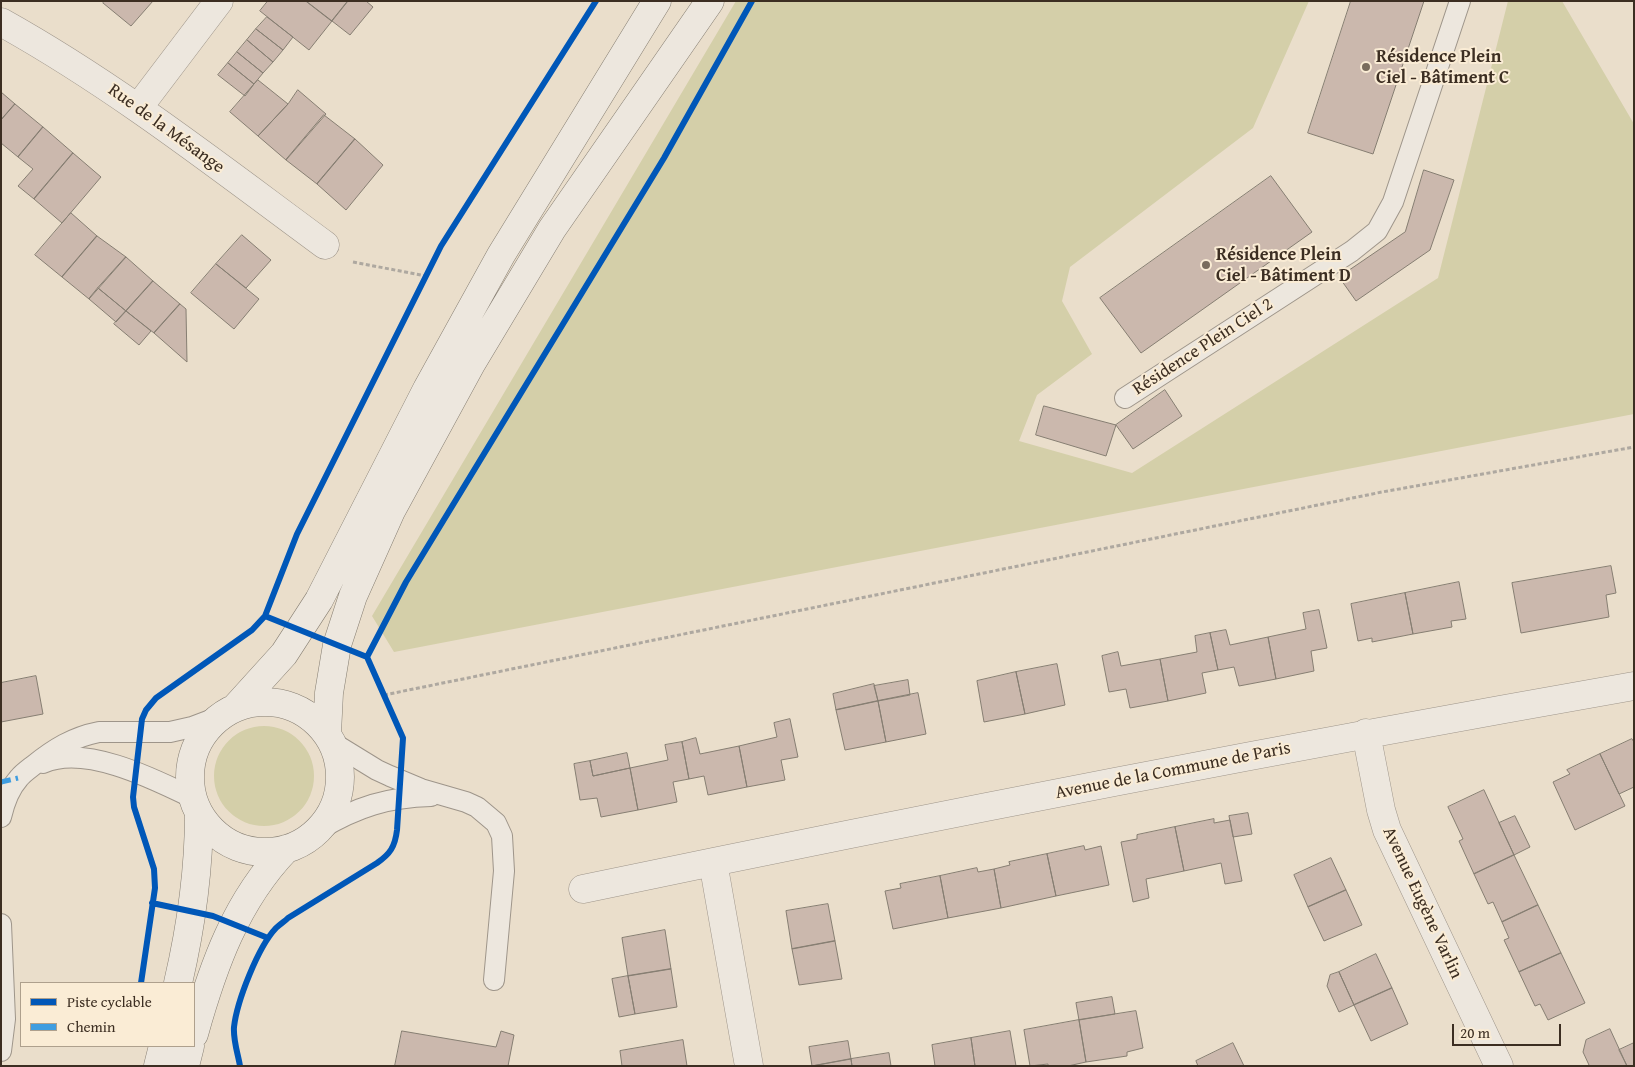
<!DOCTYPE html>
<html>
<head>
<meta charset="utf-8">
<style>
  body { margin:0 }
  #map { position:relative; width:1635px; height:1067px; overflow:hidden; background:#eadecb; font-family:"Gentium Book Plus",serif }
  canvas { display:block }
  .frame { position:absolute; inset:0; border:2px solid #3c2e22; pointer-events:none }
  .legend { position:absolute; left:20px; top:982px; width:175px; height:65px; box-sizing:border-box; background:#faecd5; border:1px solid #aea08d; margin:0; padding:6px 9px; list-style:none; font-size:15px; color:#3c2e22 }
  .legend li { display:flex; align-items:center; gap:10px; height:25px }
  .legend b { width:25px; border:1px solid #aea08d }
  .scale { position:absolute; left:1452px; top:1024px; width:109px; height:22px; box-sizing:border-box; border:2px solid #3c2e22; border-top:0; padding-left:6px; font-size:15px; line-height:18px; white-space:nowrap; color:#3c2e22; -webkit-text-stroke:4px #faecd5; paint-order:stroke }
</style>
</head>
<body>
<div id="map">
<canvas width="1635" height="1067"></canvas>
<div class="frame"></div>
<ul class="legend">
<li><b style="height:6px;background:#0057b8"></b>Piste cyclable</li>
<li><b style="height:6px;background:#3f9de0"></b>Chemin</li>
</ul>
<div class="scale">20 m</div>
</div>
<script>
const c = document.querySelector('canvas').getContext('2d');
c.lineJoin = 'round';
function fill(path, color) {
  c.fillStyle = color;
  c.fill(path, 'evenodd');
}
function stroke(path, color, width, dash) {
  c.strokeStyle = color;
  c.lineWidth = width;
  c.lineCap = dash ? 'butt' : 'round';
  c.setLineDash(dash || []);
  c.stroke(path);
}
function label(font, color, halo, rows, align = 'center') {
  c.font = font + ' "Gentium Book Plus",serif';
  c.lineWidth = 4;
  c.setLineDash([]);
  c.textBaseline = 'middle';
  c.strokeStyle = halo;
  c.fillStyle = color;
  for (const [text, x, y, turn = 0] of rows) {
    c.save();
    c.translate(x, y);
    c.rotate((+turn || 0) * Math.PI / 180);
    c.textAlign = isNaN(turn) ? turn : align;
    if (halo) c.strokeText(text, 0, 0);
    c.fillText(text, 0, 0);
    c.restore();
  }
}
const green = new Path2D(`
  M736 1H1309L1253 128 1070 267 1062 301 1092 354 1037 395 1019 441 1132 473 1438 278 1508 1H1562L1634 124V414L394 652 372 616Z
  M214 776a50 50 0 1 1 100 0a50 50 0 1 1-100 0Z`);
const building = new Path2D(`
  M105 1H153L131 26 103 3Z
  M268 1H306L332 21 309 50 260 11Z
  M306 1H348L332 21Z
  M348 1H366L373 7 350 35 332 21Z
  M1351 1H1424L1373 154 1308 133Z
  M267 17 293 37 283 50 256 29Z
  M256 29 283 50 273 62 247 40Z
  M247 40 273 62 263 73 237 52Z
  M237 52 263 73 254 84 228 63Z
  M228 63 254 84 245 96 218 75Z
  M258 80 288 104 258 136 230 112Z
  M298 90 326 114 286 160 258 136 288 104Z
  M1 92 15 104 1 120Z
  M15 104 43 127 18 157 1 143V120Z
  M324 115 355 139 317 184 286 160Z
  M43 127 73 153 34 199 18 186 33 169 18 157Z
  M355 139 383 165 346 210 317 184Z
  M73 153 101 177 62 223 34 199Z
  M1424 170 1454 180 1430 250 1356 301 1339 277 1405 232Z
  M1271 176 1312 232 1141 353 1100 298Z
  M71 213 97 236 62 277 35 255Z
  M242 235 271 260 246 288 216 264Z
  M97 236 126 257 89 299 62 277Z
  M126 257 153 281 126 311 98 288Z
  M216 264 259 299 234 329 191 293Z
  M153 281 180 304 154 333 126 311Z
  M98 288 126 311 116 322 89 299Z
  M180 304 186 309 187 362 154 333Z
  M126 311 151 331 139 345 114 324Z
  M1165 390 1182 416 1133 449 1116 425Z
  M1044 406 1116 425 1106 456 1036 435Z
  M1611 566 1616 593 1606 595 1609 617 1521 633 1512 583Z
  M1459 582 1466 619 1451 621 1452 627 1413 634 1405 593Z
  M1405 593 1413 634 1372 642V638L1358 641 1351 604Z
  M1319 610 1327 648 1311 651 1314 671 1276 679 1268 637 1306 629 1303 613Z
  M1226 630 1230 645 1268 637 1276 679 1239 686 1234 667 1218 670 1210 633Z
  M1210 633 1218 670 1202 673 1206 693 1168 701 1160 659 1197 652 1195 636Z
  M1118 652 1121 666 1160 659 1168 701 1130 708 1126 689 1109 692 1102 656Z
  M1057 664 1065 705 1025 714 1016 672Z
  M1016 672 1025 714 984 722 977 681Z
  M36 676 43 714 1 722V683Z
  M908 680 910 695 878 701 874 686Z
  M874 684 878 701 836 710 833 694Z
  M918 693 926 734 886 742 878 701Z
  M878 701 886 742 845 750 836 710Z
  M790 719 798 757 781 760 785 780 747 787 739 746 777 737 774 723Z
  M696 738 700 754 739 746 747 787 708 795 704 776 689 779 682 742Z
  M1632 739 1634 742V787L1619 794 1600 754Z
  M682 742 689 779 673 782 677 802 638 810 630 768 668 760 665 745Z
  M627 753 630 768 593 776 590 761Z
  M1600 754 1625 806 1575 830 1553 782 1570 774 1567 770Z
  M590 761 593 776 630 768 638 810 601 817 597 798 580 800 574 764Z
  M1484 790 1514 855 1474 874 1459 841 1463 839 1448 807Z
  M1248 813 1252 834 1233 837 1229 816Z
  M1515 816 1530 847 1514 855 1499 823Z
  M1214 819V823L1230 820 1242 881 1225 884 1221 863 1184 871 1175 827Z
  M1175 827 1184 871 1146 879 1149 898 1133 902 1121 842 1137 839V835Z
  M1084 846 1085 850 1101 846 1109 885 1056 896 1047 854Z
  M1047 854 1056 896 1001 908 994 869 1010 865 1009 862Z
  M1514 855 1538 905 1502 922 1493 902 1488 904 1474 874Z
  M1331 858 1346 890 1308 907 1294 875Z
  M977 868 978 872 994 869 1001 908 948 918 940 876Z
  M940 876 948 918 893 929 885 891 901 888 900 884Z
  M1346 890 1362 925 1324 941 1308 907Z
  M828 904 835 941 792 949 786 911Z
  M1538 905 1561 953 1519 972 1504 940 1509 938 1502 922Z
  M665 930 671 969 628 976 622 938Z
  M835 941 842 979 799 985 792 949Z
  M1561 953 1585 1003 1548 1020 1540 1004 1535 1006 1519 972Z
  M1376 954 1392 988 1354 1005 1339 972Z
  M671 969 677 1007 635 1014 628 976Z
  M1339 972 1354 1005 1339 1012 1327 986 1330 975Z
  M628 976 635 1014 619 1017 612 979Z
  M1392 988 1408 1024 1371 1041 1354 1005Z
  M1112 997 1115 1014 1079 1020 1076 1003Z
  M1136 1011 1143 1048 1127 1052V1056L1086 1062 1079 1020Z
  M1079 1020 1086 1062 1068 1066H1048V1064L1030 1066 1024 1030Z
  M1610 1029 1627 1066H1587L1589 1065 1583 1052 1586 1040Z
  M402 1031 496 1047 501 1031 514 1035 508 1066H395Z
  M1010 1031 1016 1066H975L971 1038Z
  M971 1038 975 1066H935L932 1045Z
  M683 1040 687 1066H622L620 1051Z
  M848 1041 851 1059 812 1066 809 1047Z
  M1233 1043 1244 1066H1198L1196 1061Z
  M1634 1043V1066H1627L1619 1050Z
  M889 1053 891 1066H852L851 1059Z
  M851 1059 852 1066H812Z`);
const path = new Path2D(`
  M353 262 426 276
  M384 695 1382 492 1634 447`);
const service = new Path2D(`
  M1125 398 1352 251 1377 231 1393 202 1460 1
  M333 743 377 770 390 776 421 789 466 802 477 807 496 823 502 836 504 871 494 980
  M43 763C85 744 154 779 193 798
  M1 817C4 804 9 789 19 778 23 773 29 769 34 765 54 749 73 737 99 732H170L192 727 221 716
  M320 829C357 807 388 797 431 796
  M1 924 5 1019 1 1051`);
const minor = new Path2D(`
  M1 22C116 86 219 167 325 245
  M138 108 219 1
  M1366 733 1381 810 1387 830 1499 1066
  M713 862 749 1066
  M583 889C932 816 1282 748 1634 686`);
const secondary = new Path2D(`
  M190 777a75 75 0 1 1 150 0a75 75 0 1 1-150 0Z
  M236 707 284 654 319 600 427 389 501 255 657 1
  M327 733 329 693 337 645 353 596 391 511 471 364 552 229 710 1
  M178 983C191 927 199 871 199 813
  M194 1034C213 966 236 901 286 849
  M158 1066 163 1046
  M185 1066 190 1046`);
const quiet = new Path2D(`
  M1 782 18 778`);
const cycleway = new Path2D(`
  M367 657 406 582 664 158 752 1
  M152 903 213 916 268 938
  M141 983 155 888 154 869 134 807 133 797 142 719 146 710 156 698 252 630 265 616 297 534 441 246 596 1
  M240 1066C238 1054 233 1040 234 1027 237 1001 258 947 276 928 280 924 285 921 288 918L377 863C390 854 395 847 397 830L403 738 367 657 265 616`);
const markers = [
  [1366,67,5,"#796c5d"],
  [1206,265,5,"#796c5d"]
];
const poiNames = [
  ["Résidence Plein",1376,57],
  ["Ciel - Bâtiment C",1376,78],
  ["Résidence Plein",1216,255],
  ["Ciel - Bâtiment D",1216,276]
];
const streetNames = [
  ["Rue de la Mésange",166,129,36],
  ["Résidence Plein Ciel 2",1203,347,-33],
  ["Avenue de la Commune de Paris",1173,771,-11],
  ["Avenue Eugène Varlin",1422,903,65]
];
fill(green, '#d4cfa9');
fill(building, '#cbb8ad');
stroke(building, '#867e72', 1);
stroke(service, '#9e958a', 22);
stroke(minor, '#9e958a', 29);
stroke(secondary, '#867e72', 29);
stroke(path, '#aea8a0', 3, [4, 2.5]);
stroke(service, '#ede7de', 20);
stroke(minor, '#ede7de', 28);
stroke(secondary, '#ede7de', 28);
stroke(quiet, '#3f9de0', 5, [10, 5]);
stroke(cycleway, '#0057b8', 6);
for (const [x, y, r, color] of markers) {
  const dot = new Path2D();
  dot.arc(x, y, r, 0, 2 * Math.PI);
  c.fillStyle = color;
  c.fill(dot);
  stroke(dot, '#faecd5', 2);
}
label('bold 18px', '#3c2e22', '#faecd5', poiNames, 'left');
label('18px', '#3c2e22', '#faecd5', streetNames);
</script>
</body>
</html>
